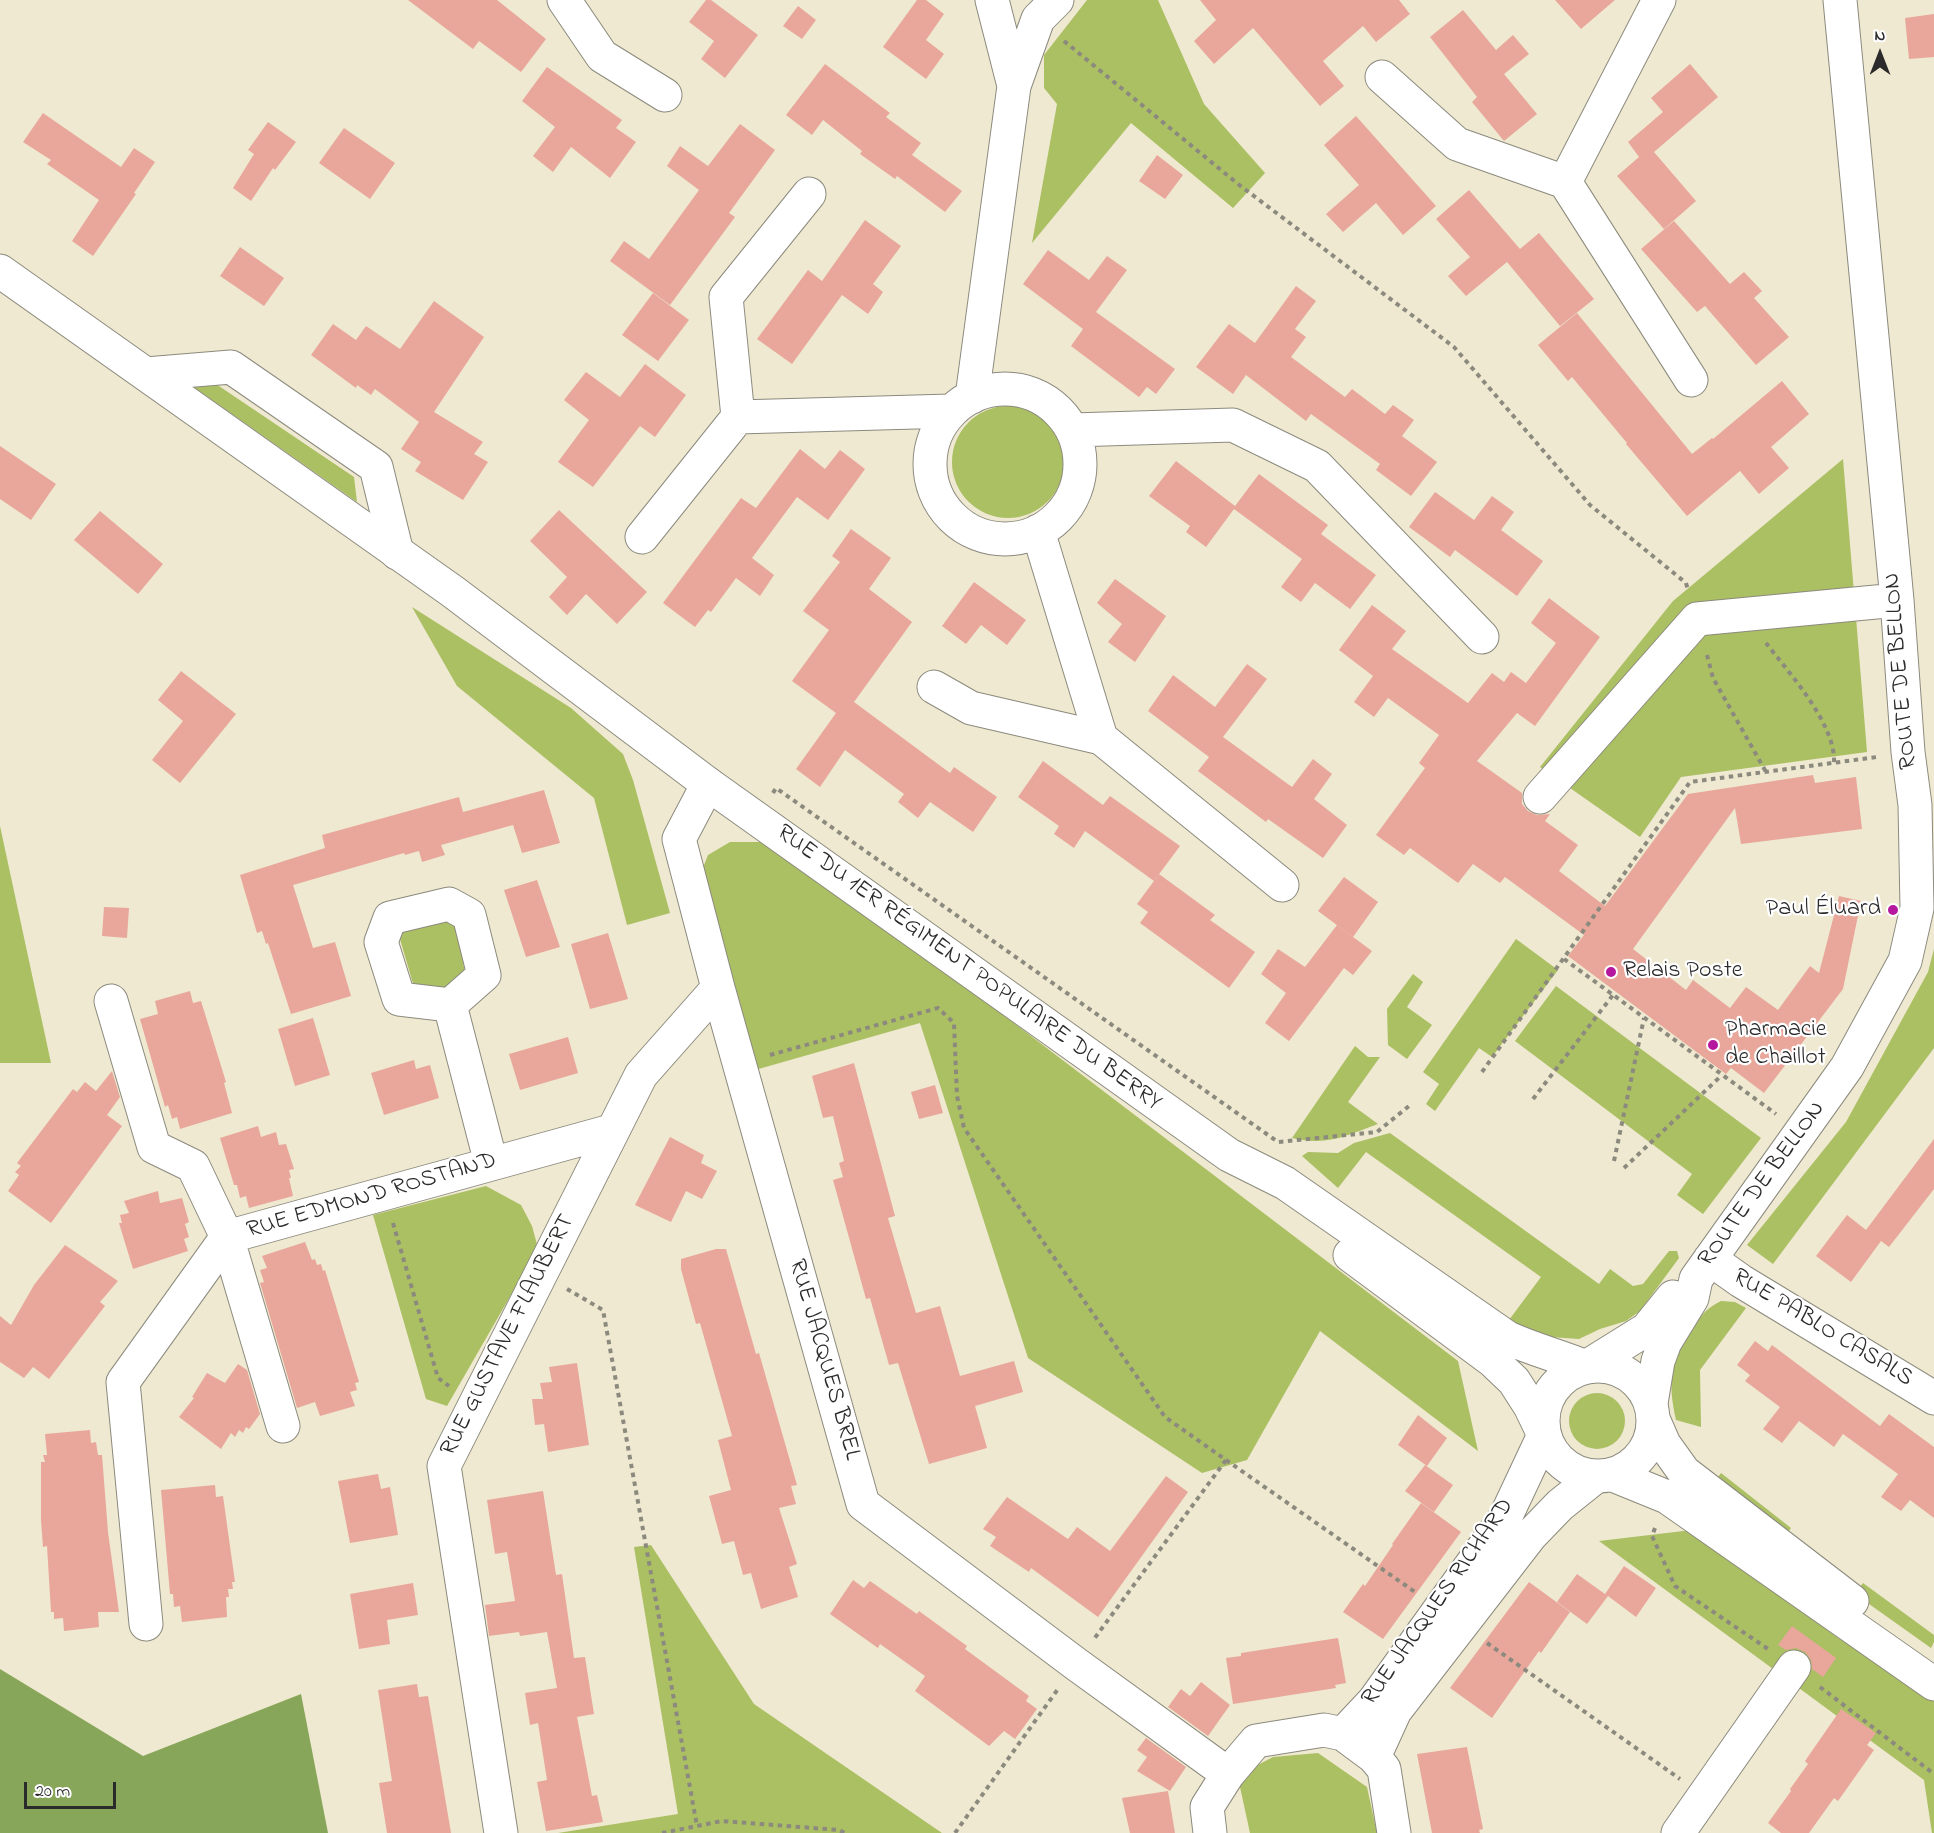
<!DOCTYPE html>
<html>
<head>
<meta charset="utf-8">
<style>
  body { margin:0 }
  #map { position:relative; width:1934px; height:1833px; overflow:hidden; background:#eee9d0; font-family:"Indie Flower",sans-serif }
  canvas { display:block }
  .north { position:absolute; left:1850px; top:24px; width:60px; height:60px; -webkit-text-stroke:4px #fff; paint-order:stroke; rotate:0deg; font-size:16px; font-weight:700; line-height:24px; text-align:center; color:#2b2b2b }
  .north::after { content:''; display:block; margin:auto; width:21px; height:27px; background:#2b2b2b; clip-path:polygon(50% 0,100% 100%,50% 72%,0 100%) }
  .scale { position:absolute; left:24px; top:1782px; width:92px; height:27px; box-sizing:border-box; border:3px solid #2b2b2b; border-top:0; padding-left:8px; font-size:18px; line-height:21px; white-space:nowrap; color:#2b2b2b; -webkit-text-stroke:4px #fff; paint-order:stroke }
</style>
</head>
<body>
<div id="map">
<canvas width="1934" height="1833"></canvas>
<div class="north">N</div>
<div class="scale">20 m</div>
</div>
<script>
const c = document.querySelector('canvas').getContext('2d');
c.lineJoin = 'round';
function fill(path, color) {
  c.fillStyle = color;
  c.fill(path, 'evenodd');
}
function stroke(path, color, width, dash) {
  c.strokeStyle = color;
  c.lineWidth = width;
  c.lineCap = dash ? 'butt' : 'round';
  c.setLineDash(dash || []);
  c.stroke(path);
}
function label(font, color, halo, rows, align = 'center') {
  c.font = font + ' "Indie Flower",sans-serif';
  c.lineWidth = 4.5;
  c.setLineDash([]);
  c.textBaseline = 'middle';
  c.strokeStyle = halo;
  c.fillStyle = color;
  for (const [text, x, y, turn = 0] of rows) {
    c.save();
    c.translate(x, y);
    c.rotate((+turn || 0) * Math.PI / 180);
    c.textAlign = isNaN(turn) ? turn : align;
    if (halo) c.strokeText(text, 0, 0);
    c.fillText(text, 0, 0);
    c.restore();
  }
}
const green = new Path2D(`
  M1087 0H1158L1204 104 1265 173 1233 208 1131 123 1032 243 1057 104 1044 88V55Z
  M213 382 354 477 357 502 192 386Z
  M952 462a56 56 0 1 1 112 0a56 56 0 1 1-112 0Z
  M1843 459 1867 752 1681 777 1640 837 1540 767 1673 601Z
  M412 607 571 708 623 754 633 780 670 913 627 925 594 798 457 686Z
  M0 826 51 1063H0Z
  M730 842H760L960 982 1458 1361 1478 1451 1320 1331 1247 1460 1202 1473 1028 1358 920 1023 755 1070 702 870 708 855Z
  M447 918 457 927 465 973 460 985 426 991 414 987 400 939 404 928Z
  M1516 939 1558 970 1492 1057 1479 1048 1435 1111 1426 1104 1439 1084 1423 1072Z
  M1934 949V1048L1773 1264 1747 1245 1846 1122 1928 972Z
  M1413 974 1423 982 1407 1007 1432 1025 1407 1059 1388 1045 1387 1009Z
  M1556 986 1761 1138 1703 1214 1677 1195 1692 1174 1515 1041Z
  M1355 1046 1368 1057H1380L1348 1102 1378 1124C1345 1136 1328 1146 1292 1138Z
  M1390 1133 1599 1284 1610 1269 1633 1286 1643 1284 1669 1251H1677L1679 1258 1640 1311 1626 1321 1600 1329 1579 1339 1551 1337 1527 1331 1509 1320 1541 1277 1366 1152 1338 1188 1302 1156 1308 1152 1338 1153 1354 1143Z
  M486 1186 521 1205 532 1226 538 1248 447 1406 426 1399 373 1215Z
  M1721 1301 1735 1302 1746 1308 1700 1370 1701 1427 1676 1420C1668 1383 1669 1361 1691 1330 1701 1316 1705 1309 1721 1301Z
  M1569 1421a28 28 0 1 1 56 0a28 28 0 1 1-56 0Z
  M1721 1473 1791 1528 1784 1538 1713 1484Z
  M1692 1530 1838 1638 1934 1696V1833H1932L1924 1780 1599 1541Z
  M651 1545 754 1704 942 1833H558L678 1814 634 1547Z
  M1863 1583 1934 1635V1642L1931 1648 1855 1594Z
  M1318 1753 1367 1787 1377 1833H1250L1240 1787 1254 1767 1273 1757Z`);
const forest = new Path2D(`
  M0 1669 143 1756 301 1694 328 1833H0Z`);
const building = new Path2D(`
  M408 0H497L546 39 521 72 479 41 473 49Z
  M706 0H711L758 35 725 78 701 59 714 41 689 22Z
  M917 0H926L944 14 926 40 944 54 926 79 883 47Z
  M1200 0H1399L1410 14 1376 42 1363 26 1323 61 1344 86 1320 106 1253 28 1214 64 1194 41 1216 20Z
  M1555 0H1615L1581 29Z
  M798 6 816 20 802 39 783 26Z
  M1463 10 1496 50 1513 35 1529 54 1504 74 1537 114 1504 141 1472 102 1477 97 1430 37Z
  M1934 14V57L1909 59 1905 18Z
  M825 64 890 113 886 117 921 143 912 155 962 191 945 212 897 176 895 179 860 154 862 151 823 120 812 135 786 115Z
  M1690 64 1718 97 1654 152 1696 201 1664 229 1617 176 1639 157 1628 142 1663 112 1651 98Z
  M547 67 622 120 616 128 636 142 610 178 571 147 553 172 533 156 555 127 522 101Z
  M43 113 121 167 134 148 155 162 134 193 136 194 93 256 72 241 99 200 47 164 51 160 23 142Z
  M1356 116 1436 206 1403 235 1376 203 1343 232 1326 214 1359 185 1324 145Z
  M268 122 296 142 275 170 273 168 251 201 233 188 254 154 248 150Z
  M740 124 775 150 729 213 735 217 670 305 610 261 624 241 649 259 699 190 667 166 680 146 708 166Z
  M344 128 395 163 370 199 319 163Z
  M1157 155 1183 175 1165 199 1139 181Z
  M1469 190 1520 249 1539 233 1594 299 1560 326 1507 262 1466 296 1448 276 1470 257 1436 219Z
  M865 220 901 246 873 284 883 292 868 314 842 295 792 364 757 339 808 270 822 281Z
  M1674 221 1730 284 1744 272 1762 291 1754 298 1789 337 1756 365 1705 306 1697 312 1641 249Z
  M240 247 284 278 264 306 220 276Z
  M1048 250 1089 280 1107 256 1127 270 1096 312 1175 369 1156 394 1147 387 1139 397 1071 346 1083 329 1023 284Z
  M1296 286 1316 301 1295 329 1306 337 1291 357 1345 397 1352 389 1385 414 1393 405 1414 420 1402 436 1437 462 1411 496 1376 470 1380 464 1311 414 1306 421 1246 375 1233 394 1196 367 1229 324 1255 343Z
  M653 293 689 320 658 361 622 335Z
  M434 301 484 337 434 412 483 442 474 454 488 462 463 500 415 471 421 462 401 449 419 422 375 389 371 395 357 385 356 388 311 355 333 324 356 340 366 326 400 349Z
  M1577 313 1692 454 1712 438 1713 439 1782 381 1809 414 1771 447 1789 468 1759 494 1740 471 1687 516 1626 444 1627 443 1572 377 1568 381 1538 345Z
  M645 364 686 395 655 437 640 426 593 487 558 462 589 420 564 400 586 372 620 397Z
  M0 446 56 484 31 520 0 499Z
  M800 449 825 469 840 450 865 469 828 520 797 497 752 558 774 575 760 596 736 578 711 612 708 610 695 627 663 603 741 498 756 508Z
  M1176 461 1235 506 1259 474 1328 525 1321 534 1376 575 1350 609 1315 583 1301 602 1281 587 1302 559 1234 509 1206 547 1186 532 1190 526 1149 496Z
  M1435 492 1474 520 1492 496 1514 512 1501 530 1543 561 1517 596 1455 550 1450 557 1409 527Z
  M559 510 647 592 617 624 586 594 567 615 549 597 567 577 530 541Z
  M100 511 163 564 138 594 74 540Z
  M851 529 891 558 869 589 912 622 854 702 950 773 954 767 997 797 973 832 930 802 918 818 898 802 904 794 845 750 820 787 796 769 836 713 792 681 829 630 803 611 840 562 832 556Z
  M1115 579 1166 616 1135 662 1108 642 1122 624 1097 603Z
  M974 582 1026 620 1007 645 981 625 966 644 942 626Z
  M1549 598 1600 637 1535 726 1517 713 1477 761 1522 793V804L1528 811 1537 815 1550 814 1545 821 1578 845 1559 871 1605 906 1688 794 1813 775 1815 783 1856 777 1862 829 1741 844 1735 808 1633 949 1686 990 1693 980 1730 1008 1746 987 1778 1010 1810 966 1819 973 1839 896 1861 901 1843 989 1764 1093 1731 1068 1726 1074 1568 956 1584 935 1505 877 1500 883 1473 864 1458 883 1410 848 1404 855 1376 835 1425 768 1419 763 1439 735 1388 698 1374 717 1354 702 1373 676 1339 650 1372 605 1406 631 1392 649 1468 703 1492 673 1504 682 1511 672 1526 683 1556 643 1531 623Z
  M1247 664 1267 679 1223 737 1292 787 1313 759 1332 774 1314 799 1347 825 1323 858 1268 819 1266 822 1198 771 1209 757 1148 711 1173 675 1215 707Z
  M181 671 236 714 180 783 152 760 183 721 158 700Z
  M1043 761 1103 805 1110 796 1180 846 1154 881 1085 831 1074 848 1054 834 1059 826 1018 797Z
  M544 790 560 843 522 853 513 825 441 845 445 855 422 862 419 851 405 855 404 853 293 885 313 948 335 942 351 996 291 1014 268 943 266 944 262 931 257 933 240 875 325 848 322 835 459 797 463 812Z
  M1159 874 1215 915 1210 920 1255 952 1229 988 1140 923 1148 912 1137 904Z
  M1344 877 1378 902 1353 937 1318 911Z
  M537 880 560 947 526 957 504 890Z
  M104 907 129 908 127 938 102 936Z
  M1337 925 1372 951 1353 975 1344 968 1289 1041 1265 1023 1286 993 1261 974 1278 949 1305 967Z
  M608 933 628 999 590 1009 571 944Z
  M190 991 193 1003 201 1001 226 1082 224 1083 232 1113 180 1129 177 1117 172 1119 168 1105 165 1107 140 1019 158 1014 155 1001Z
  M313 1018 330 1075 295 1086 278 1029Z
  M568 1037 578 1073 520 1090 509 1054Z
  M414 1060 416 1069 430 1065 439 1098 384 1115 371 1073Z
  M854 1063 895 1216 888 1218 916 1313 940 1306 960 1376 1014 1361 1023 1392 975 1406 987 1448 929 1464 898 1363 889 1365 870 1298 866 1299 833 1180 843 1177 839 1163 844 1161 833 1116 823 1118 812 1076Z
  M112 1071 120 1097 107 1115 122 1126 51 1223 8 1191 19 1175 15 1172 21 1166 17 1163 73 1089 77 1092 85 1082 96 1091Z
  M935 1085 943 1113 919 1119 911 1092Z
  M258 1126 261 1137 276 1132 279 1145 286 1144 294 1169 289 1170 291 1178H289L293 1196 249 1208 246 1196 240 1198 237 1185H234L220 1138Z
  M670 1137 704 1155 701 1163 717 1171 702 1199 686 1191 671 1222 635 1205Z
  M1934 1139V1189L1889 1247 1881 1241 1851 1282 1816 1256 1847 1215 1866 1230Z
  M158 1191 160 1203 182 1198 189 1222 185 1224 189 1237 184 1239 188 1251 133 1269 119 1223H122L120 1215 129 1213 124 1201Z
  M305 1242 312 1260 315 1259 317 1265 321 1264 323 1271 325 1270 359 1382 355 1383 357 1390 350 1392 355 1406 320 1416 315 1402 297 1408 260 1283 264 1282 260 1270 267 1268 262 1256Z
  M65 1245 118 1281 100 1302 105 1306 49 1379 33 1367 24 1378 0 1362V1316L11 1325 34 1285Z
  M716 1249H726L756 1354 759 1353 797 1485 791 1486 796 1504 779 1508 797 1564 789 1567 798 1597 761 1609 751 1573 743 1575 734 1541 722 1544 709 1496 731 1490 718 1440 732 1436 700 1323 696 1324 681 1269V1259Z
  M1755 1341 1768 1351 1772 1345 1880 1426 1889 1414 1934 1447V1518L1910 1500 1901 1511 1881 1497 1898 1474 1843 1434 1834 1447 1799 1421 1782 1443 1763 1429 1780 1407 1745 1381 1750 1375 1737 1365Z
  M577 1363 589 1445 548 1452 544 1424 535 1425 532 1399H543L540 1383 552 1382 549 1367Z
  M238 1364 247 1370 260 1414 249 1429 246 1427 243 1433 239 1430 235 1437 231 1433 221 1449 179 1417 194 1398 192 1397 207 1373 225 1383Z
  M1418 1415 1447 1438 1427 1466 1398 1445Z
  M90 1430 91 1443 96 1442 98 1455H102L108 1532 119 1612H98L99 1627 64 1631 63 1618 54 1619V1612H51L47 1546 43 1547 41 1520V1462H45L43 1455H47L45 1434Z
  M1425 1465 1453 1485 1434 1512 1405 1491Z
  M378 1474 381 1489 390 1487 398 1535 350 1543 338 1481Z
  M1166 1476 1188 1492 1098 1617 1031 1568 1029 1572 990 1546 996 1537 983 1529 1007 1497 1068 1539 1077 1527 1110 1551Z
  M215 1485 216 1497 223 1496 235 1582H232L233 1589H228L229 1597H226L227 1617 182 1622 180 1606 174 1607 173 1594H170L161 1490Z
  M543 1491 556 1575 562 1574 574 1658 585 1657 594 1714 577 1717 592 1796 597 1795 603 1822 546 1831 537 1782 547 1780 538 1723 530 1725 525 1693 557 1688 547 1632 520 1636 519 1632 489 1636 485 1605 515 1601 507 1552 495 1554 487 1500Z
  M1421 1503 1461 1532 1383 1639 1343 1612 1363 1584 1365 1586 1393 1545 1392 1544Z
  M1624 1566 1656 1588 1636 1617 1608 1596 1587 1624 1557 1602 1577 1574 1605 1594Z
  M853 1580 864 1588 870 1581 917 1614 919 1611 967 1646 965 1649 1029 1696 1026 1701 1037 1709 1015 1739 1004 1731 989 1746 915 1691 925 1676 880 1644 878 1648 830 1614Z
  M1529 1582 1570 1612 1541 1653 1539 1651 1492 1718 1450 1688Z
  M413 1583 418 1615 387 1620 390 1644 359 1649 350 1594Z
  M1792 1626 1836 1658 1823 1677 1812 1669 1811 1660 1805 1652 1796 1648 1786 1650 1778 1645Z
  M1338 1638 1346 1683 1335 1685 1336 1688 1233 1704 1226 1658 1241 1656V1653Z
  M1201 1682 1230 1705 1208 1736 1168 1707 1181 1689 1190 1696Z
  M417 1684 419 1697 428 1696 451 1833H387L379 1783 392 1781 378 1690Z
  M1841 1709 1876 1733 1867 1745 1874 1750 1838 1801 1834 1798 1809 1833H1781L1768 1823 1791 1791 1790 1789 1808 1764 1805 1761Z
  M1146 1738 1186 1767 1170 1791 1137 1771 1147 1757 1137 1750Z
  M1467 1747 1483 1829 1479 1830 1480 1833H1432L1417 1754Z
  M1168 1791 1175 1833H1130L1122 1798Z`);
const path = new Path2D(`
  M1064 41 1238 184 1454 347 1590 505 1686 583 1688 590
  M1766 643C1789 673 1836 724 1834 763
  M1707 655 1713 678 1766 772
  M773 793 776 788 1278 1142 1377 1132 1409 1106
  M1564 959 1776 1114
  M770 1055 938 1008 954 1023 957 1096 964 1128 1165 1417 1226 1460 1094 1639
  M1482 1072 1690 782 1877 757
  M1533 1099 1613 995
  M1614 1161 1644 1018
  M1624 1168 1722 1075
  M393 1223 438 1378 449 1386
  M567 1289 603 1310 697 1826
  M1226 1460 1415 1592
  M1655 1528 1652 1536 1675 1586 1768 1649
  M1487 1643 1680 1779
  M1820 1687 1934 1774
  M662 1833 722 1821 839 1830 845 1833
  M955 1833 1058 1689`);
const minor = new Path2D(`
  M564 0 602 56 665 95
  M992 0 1014 86
  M1382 77 1457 144 1565 182 1691 380
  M1565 182 1659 0
  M146 374 231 367 376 467 397 553
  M930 464a75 75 0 1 1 150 0a75 75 0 1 1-150 0Z
  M972 397 1014 86 1038 19 1057 0
  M738 417 726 297 809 194
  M1073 430 1233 425 1317 466 1482 637
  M1038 531 1101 738 1282 885
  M642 537 738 417 951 411
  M934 687 971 708 1101 738
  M708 784 679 839 718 988 863 1504 1076 1664 1228 1774
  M1540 797 1697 619 1897 600
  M111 1001 154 1147 193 1166 227 1237 283 1426
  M450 1005 399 999 381 942 390 918 449 904 469 915 484 975 450 1005 491 1163
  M1710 1259 1741 1281 1934 1398
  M1586 1367 1647 1329 1673 1297
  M1651 1403 1658 1361 1665 1342 1692 1298 1696 1279 1847 1067 1905 961 1917 908 1915 805 1908 752 1897 600 1840 0
  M146 1624 123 1382 227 1237 611 1131
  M1343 1734 1374 1701 1505 1518 1544 1435
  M1374 1757 1395 1711 1531 1535 1560 1505 1595 1477
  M501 1833 444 1466 641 1075 718 988
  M1210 1833 1207 1807 1228 1774 1256 1741 1324 1730 1343 1734 1374 1757 1384 1769 1394 1833
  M1678 1833 1794 1667`);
const major = new Path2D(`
  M0 271 452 591 708 784 1229 1155 1285 1183 1508 1338C1534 1350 1560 1356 1586 1367
  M1350 1255 1493 1361 1514 1381 1530 1406 1544 1435
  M1543 1421a55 55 0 1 1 110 0a55 55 0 1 1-110 0Z
  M1654 1421 1664 1444 1684 1472 1852 1601
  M1613 1475 1667 1497 1934 1684`);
const markers = [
  [1893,910,6,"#b5179e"],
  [1611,972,6,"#b5179e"],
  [1713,1045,6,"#b5179e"]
];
const streetNames = [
  ["ROUTE DE BELLON",1902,671,-95],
  ["RUE DU 1ER RÉGIMENT POPULAIRE DU BERRY",968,969,36],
  ["ROUTE DE BELLON",1763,1185,-54],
  ["RUE EDMOND ROSTAND",372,1197,-16],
  ["RUE PABLO CASALS",1822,1329,31],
  ["RUE GUSTAVE FLAUBERT",509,1336,-63],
  ["RUE JACQUES BREL",823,1360,74],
  ["RUE JACQUES RICHARD",1439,1603,-55]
];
const poiNames = [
  ["Paul Éluard",1881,910,"right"],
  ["Relais Poste",1623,972],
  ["Pharmacie",1725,1031],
  ["de Chaillot",1725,1059]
];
fill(green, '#abbf63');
fill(forest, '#88a659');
fill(building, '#e9a79c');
stroke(minor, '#8c8a7e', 35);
stroke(major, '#8c8a7e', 35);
stroke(path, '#8c8a7e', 4, [4.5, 4.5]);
stroke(minor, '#fff', 33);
stroke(major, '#fff', 33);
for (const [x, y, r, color] of markers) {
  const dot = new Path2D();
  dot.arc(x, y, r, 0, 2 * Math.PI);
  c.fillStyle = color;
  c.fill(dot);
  stroke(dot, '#fff', 2);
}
label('24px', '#2b2b2b', '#fff', streetNames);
label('24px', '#2b2b2b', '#fff', poiNames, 'left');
</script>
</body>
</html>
